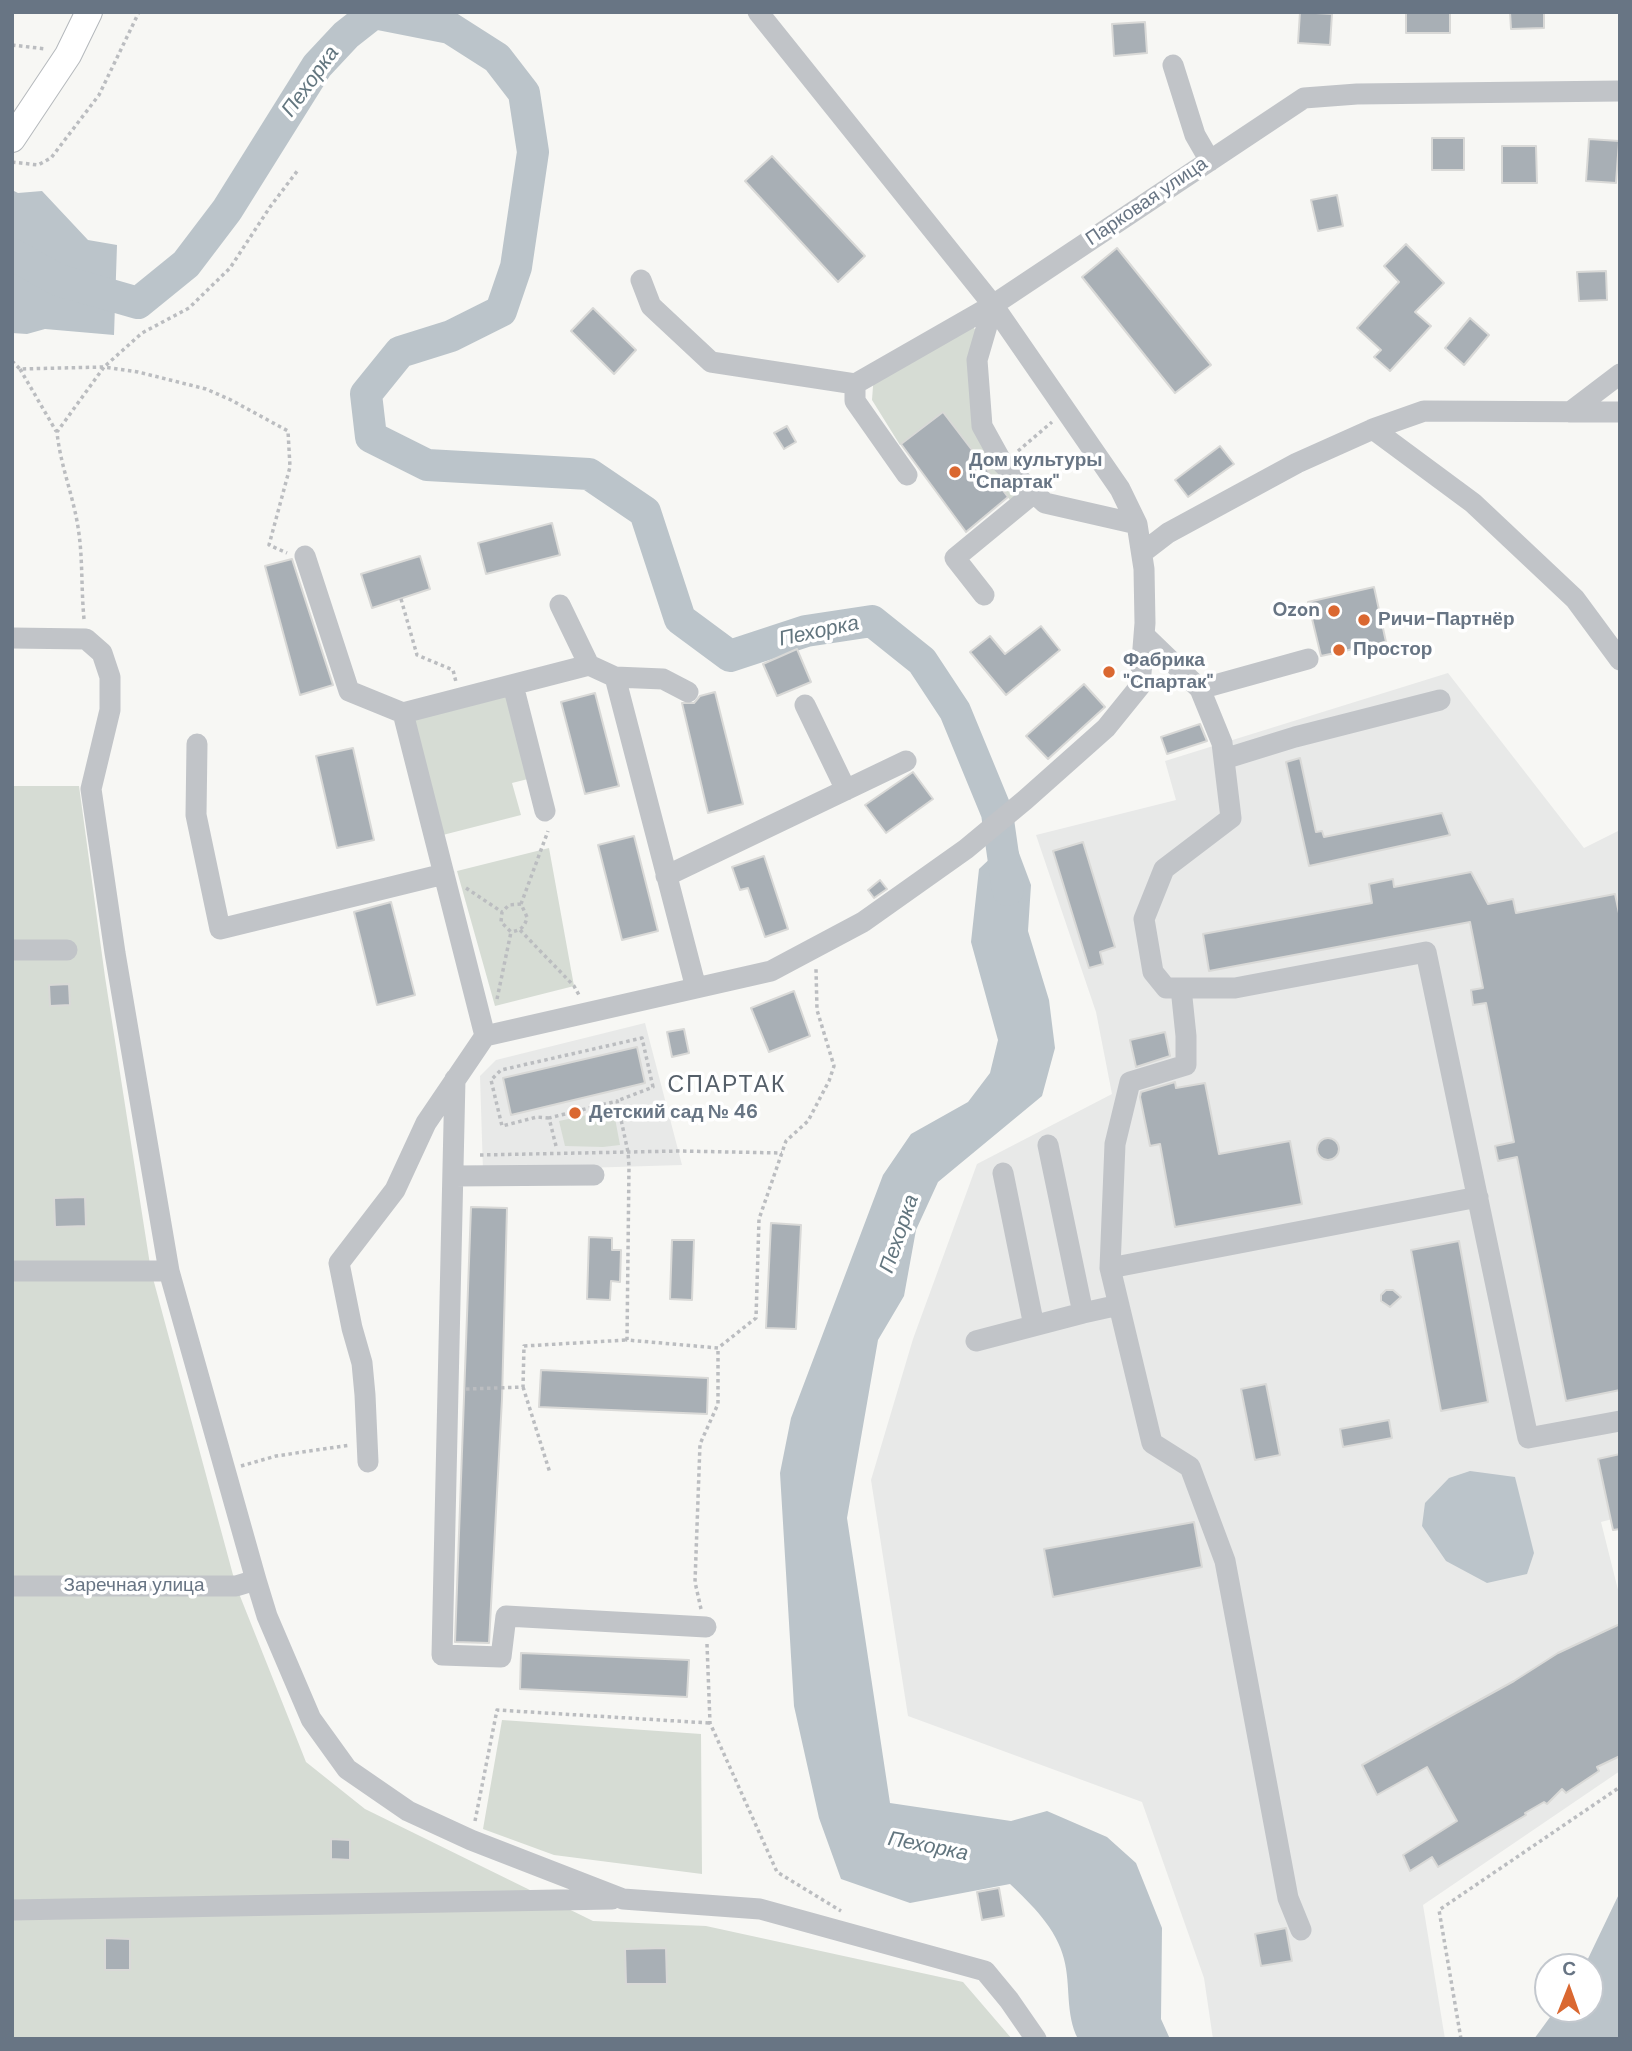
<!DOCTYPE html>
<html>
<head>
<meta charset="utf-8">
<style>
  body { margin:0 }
  #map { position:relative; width:1632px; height:2051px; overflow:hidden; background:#f7f7f4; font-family:"DM Sans",sans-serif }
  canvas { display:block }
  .frame { position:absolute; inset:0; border:14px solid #687584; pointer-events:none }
  .north { position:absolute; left:1534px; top:1953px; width:70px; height:70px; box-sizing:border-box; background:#fff; border:2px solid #c3c8ce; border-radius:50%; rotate:1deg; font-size:19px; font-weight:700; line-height:28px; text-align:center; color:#687584 }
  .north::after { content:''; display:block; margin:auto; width:24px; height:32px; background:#da6831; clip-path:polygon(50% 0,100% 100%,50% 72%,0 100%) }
</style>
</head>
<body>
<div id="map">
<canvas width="1632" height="2051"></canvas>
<div class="frame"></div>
<div class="north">С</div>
</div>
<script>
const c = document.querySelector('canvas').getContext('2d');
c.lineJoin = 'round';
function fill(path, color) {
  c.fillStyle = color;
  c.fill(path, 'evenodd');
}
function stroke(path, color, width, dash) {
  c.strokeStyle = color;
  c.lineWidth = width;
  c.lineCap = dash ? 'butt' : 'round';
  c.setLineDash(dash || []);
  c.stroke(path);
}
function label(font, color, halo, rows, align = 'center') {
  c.font = font + ' "DM Sans",sans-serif';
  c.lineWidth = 7;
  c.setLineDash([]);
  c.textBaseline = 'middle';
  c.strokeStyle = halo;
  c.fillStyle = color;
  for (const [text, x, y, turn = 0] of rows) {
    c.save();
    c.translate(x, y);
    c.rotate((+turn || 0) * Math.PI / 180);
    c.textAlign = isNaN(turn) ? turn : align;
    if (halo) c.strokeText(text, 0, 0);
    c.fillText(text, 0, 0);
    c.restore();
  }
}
const built = new Path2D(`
  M1448 673 1584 848 1620 830V1517L1601 1522 1620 1598V1771L1423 1905 1445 2039H1213L1204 1978 1142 1802 908 1716 871 1480 913 1339 977 1164 1112 1094 1096 1012 1036 835 1176 800 1165 761Z
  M645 1023 682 1165 483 1171 480 1076 496 1060Z`);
const green = new Path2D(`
  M967 319 984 341 982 426 1027 486 1010 500 943 412 900 445 872 400 874 373Z
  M513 685 536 777 512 783 521 815 435 837 403 713Z
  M12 786H79L105 977 151 1271 236 1586 306 1762 365 1809 593 1921 706 1926 963 1982 1012 2039H12Z
  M549 848 574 986 495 1006 457 871Z
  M596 1113H614L620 1145 603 1147 565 1146 559 1121Z
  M502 1720 701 1734 702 1874 554 1855 483 1829Z`);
const water = new Path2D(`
  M12 190 18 193 42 191 88 240 117 245 114 335 45 329 27 334 12 333Z
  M1013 837 1031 885 1028 931 1049 1000 1055 1048 1042 1096 938 1182 916 1230 904 1296 878 1340 847 1518 890 1803 1011 1821 1047 1811 1107 1837 1136 1863 1162 1928 1161 2019 1170 2039H1078C1065 2014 1071 1985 1064 1959 1057 1929 1031 1904 1010 1884L910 1903 841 1879 819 1818 794 1706 780 1473 791 1418 883 1175 911 1134 968 1102 990 1073 998 1040 971 942 979 869Z
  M1470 1471 1515 1477 1534 1553 1527 1574 1487 1583 1446 1561 1422 1526 1425 1503 1449 1478Z
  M1620 1892V2039H1534L1556 2009H1590V1967H1584Z`);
const river = new Path2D(`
  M12 254 58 280 138 303 186 264 227 210 317 66 346 35 374 13 450 28 497 58 524 93 533 152 516 267 501 311 451 336 400 352 366 394 371 437 427 465 589 474 645 512 680 619 730 656 806 631 872 621 922 661 955 711 997 813 1008 890`);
const building = new Path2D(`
  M1300 12 1332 14 1330 45 1298 43Z
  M1406 12H1450V33H1406Z
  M1510 12H1544V28L1511 29Z
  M1145 22 1147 53 1114 56 1112 24Z
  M1432 138H1464V170H1432Z
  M1589 139 1619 141 1616 183 1586 181Z
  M1502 146H1536L1537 183H1502Z
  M772 156 865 256 838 282 745 181Z
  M1337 195 1343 226 1318 231 1311 200Z
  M1406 244 1444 283 1415 312 1431 326 1390 371 1374 357 1381 350 1357 328 1399 282 1384 266Z
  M1117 248 1211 365 1175 393 1082 277Z
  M1606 271 1607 300 1579 301 1577 272Z
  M593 308 636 350 614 374 571 331Z
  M1470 318 1489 335 1464 365 1445 348Z
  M943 412 1008 497 966 532 901 444Z
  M787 426 796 442 784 449 774 433Z
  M1220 446 1234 464 1188 497 1175 480Z
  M552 523 560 555 486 574 478 543Z
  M420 556 430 589 372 608 361 574Z
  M292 559 333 685 300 695 265 566Z
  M1374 587 1386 642 1321 656 1308 602Z
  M1041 626 1060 650 1006 695 970 652 990 636 1005 654Z
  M797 649 811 682 777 696 763 664Z
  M1084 684 1105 707 1048 759 1026 736Z
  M715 692 743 804 708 813 682 703H694L700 696Z
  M595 693 619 786 585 794 561 702Z
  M1200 724 1207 741 1167 754 1161 737Z
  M353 748 374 840 337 848 316 756Z
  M1300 758 1316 832 1322 831 1324 837 1442 813 1450 835 1309 866 1286 762Z
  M913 772 933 799 886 833 865 805Z
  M634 836 658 931 622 940 598 845Z
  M1083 842 1115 947 1100 952 1103 964 1089 968 1053 851Z
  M764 856 788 929 765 937 748 888 740 890 732 867Z
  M1471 872 1488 904 1513 899 1516 913 1615 894 1620 918V1390L1566 1401 1517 1157 1498 1161 1495 1146 1514 1142 1486 1003 1473 1005 1471 990 1483 988 1470 922 1209 971 1203 934 1372 903 1369 884 1393 879 1394 887Z
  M880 880 887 889 874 898 868 890Z
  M391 902 415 995 377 1005 354 912Z
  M69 984 70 1005 50 1006 49 985Z
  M794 991 810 1036 769 1052 751 1008Z
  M684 1029 689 1053 672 1057 667 1032Z
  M1165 1032 1170 1056 1136 1067 1130 1040Z
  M637 1047 645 1083 511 1115 503 1078Z
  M1175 1082 1176 1088 1205 1083 1219 1154 1290 1141 1302 1204 1175 1227 1160 1144 1150 1146 1140 1097 1141 1092Z
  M1317 1149a11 11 0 1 1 22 0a11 11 0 1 1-22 0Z
  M85 1197 86 1226 55 1227 54 1198Z
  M471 1207 507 1208 502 1399 489 1643 455 1642Z
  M771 1223 801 1225 796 1329 766 1328Z
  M589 1237 612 1238V1250H621L620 1282 611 1281 610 1300 587 1299Z
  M672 1240H694L692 1300 670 1299Z
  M1459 1241 1488 1402 1441 1411 1411 1250Z
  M1386 1290H1393L1401 1297 1390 1307 1381 1301V1295Z
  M541 1370 708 1378 707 1414 539 1407Z
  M1266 1384 1280 1455 1255 1460 1241 1389Z
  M1389 1420 1392 1438 1343 1447 1340 1429Z
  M1620 1454V1529L1613 1530 1598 1459Z
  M1194 1522 1202 1567 1053 1597 1044 1549Z
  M1620 1624V1756L1597 1767 1599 1771 1566 1793 1562 1789 1547 1804 1544 1802 1525 1813 1526 1815 1438 1867 1432 1857 1410 1871 1403 1855 1457 1821 1427 1767 1377 1795 1362 1765 1514 1681 1558 1653Z
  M521 1653 689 1660 687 1697 520 1689Z
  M331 1839 350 1840V1860L331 1859Z
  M999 1888 1004 1916 982 1920 977 1892Z
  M1286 1928 1292 1961 1261 1966 1255 1934Z
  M105 1938 130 1939V1970H105Z
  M666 1948 667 1984H626L625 1949Z`);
const path = new Path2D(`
  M12 45 46 49
  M12 162 38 165 51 158 99 95 139 12
  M12 361 20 369 104 367 142 333 189 308 230 268 270 207 298 170
  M20 369 56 431
  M1018 451 1052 422
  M401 599 417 655 453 670 456 682
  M84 619C81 588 83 558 78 527 73 495 60 464 57 432L104 367 138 372 206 389 231 400 288 431 290 467 269 545 287 553
  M466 888 502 912
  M521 904 509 905 502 912 501 922 511 932C521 930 525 927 527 917L521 904 548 831
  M520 930 574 986 579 995
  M497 999 511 932
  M549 1118 537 1117 502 1126 491 1080 501 1070 642 1038 653 1087 617 1101
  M556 1146 549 1118 617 1101 628 1152 629 1166 627 1340 718 1348 756 1318 759 1219 786 1141 808 1121 829 1081 834 1066 817 1010 816 969
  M480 1155 679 1151 782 1153
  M523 1387 550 1473
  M466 1389 523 1387 524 1346 627 1340
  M241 1466 276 1456 350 1445
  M701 1609 695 1582 700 1444 718 1404V1348
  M707 1644 710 1723 777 1872 841 1911
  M475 1821 497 1710 709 1723
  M1461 2039 1439 1910 1620 1787`);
const minor = new Path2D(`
  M1173 65 1195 135 1210 161
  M641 280 651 306 711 362 855 384
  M1570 412 1620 374
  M1373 429 1473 503 1575 599 1620 660
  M907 475 855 401V384L993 305
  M1137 524 1045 503 1003 464 982 426 977 360 993 305 1304 98 1357 94 1620 91
  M1142 553 1168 533 1297 463 1373 429 1424 411 1620 412
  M305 556 349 691 403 713 485 1036
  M984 595 955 558 1034 493
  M560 605 589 665
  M1144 635 1200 689 1222 743 1231 818 1164 869 1144 919 1153 972 1166 988H1235L1426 952 1528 1438 1620 1421
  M12 638 86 639 102 653 110 677V710L91 789 115 953 169 1271 256 1580 267 1616 311 1719 347 1769 408 1811 471 1840 623 1899 760 1909 985 1971 1009 2000 1036 2039
  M615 677 663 679 688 692
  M513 685 545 811
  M1200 689 1308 659
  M805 705 846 790
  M403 713 589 665 615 677 696 988
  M197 744 196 815 220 929 444 874
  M1224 759 1295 737 1440 700
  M666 876 906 761
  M12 950H67
  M1181 988 1186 1036V1065L1130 1082 1115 1144 1110 1268 1478 1197
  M455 1079 442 1655 501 1657 506 1616 706 1627
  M1048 1145 1083 1313 1119 1305
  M1003 1173 1034 1326
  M453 1176 594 1175
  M1110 1268 1152 1443 1190 1467 1225 1561 1288 1898 1301 1930
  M12 1271H169
  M976 1341 1083 1313
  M368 1462 365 1395 362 1363 352 1328 339 1263 395 1190 426 1123 485 1036 771 971 863 922 966 849 1025 800 1106 728 1140 686 1145 623 1144 569 1137 524 1120 489 993 305 758 12
  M12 1586H236L256 1580
  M12 1910 612 1899`);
const major = new Path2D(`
  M12 139 68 55 89 12`);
const markers = [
  [955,472,7,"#da6831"],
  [1334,611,7,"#da6831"],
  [1364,620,7,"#da6831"],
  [1339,650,7,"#da6831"],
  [1109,672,7,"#da6831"],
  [575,1113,7,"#da6831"]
];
const streetNames = [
  ["Парковая улица",1147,202,-34],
  ["Заречная улица",134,1586]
];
const poiNames = [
  ["Дом культуры",969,461],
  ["\"Спартак\"",969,483],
  ["Ozon",1320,611,"right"],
  ["Ричи-Партнёр",1378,620],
  ["Простор",1353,650],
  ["Фабрика",1123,661],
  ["\"Спартак\"",1123,683],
  ["Детский сад № 46",589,1113]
];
const waterNames = [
  ["Пехорка",311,82,-54],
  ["Пехорка",819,632,-12],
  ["Пехорка",900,1234,-71],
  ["Пехорка",928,1847,11]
];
const quarterNames = [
  ["СПАРТАК",727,1086]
];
fill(built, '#e8e9e8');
fill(green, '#d6dcd4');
fill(water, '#bbc4ca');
stroke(river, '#bbc4ca', 32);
fill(building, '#a8afb5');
stroke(building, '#d9d9d7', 2);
stroke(major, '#b4b8bc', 28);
stroke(path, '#bbbdc0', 3.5, [3.5, 3.5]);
stroke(minor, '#c1c4c8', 21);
stroke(major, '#fff', 26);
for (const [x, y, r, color] of markers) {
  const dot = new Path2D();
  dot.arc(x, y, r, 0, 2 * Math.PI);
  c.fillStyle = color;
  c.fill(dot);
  stroke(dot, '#fff', 2.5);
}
label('19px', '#687584', '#fff', streetNames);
label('bold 19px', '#687584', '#fff', poiNames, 'left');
label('italic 21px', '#63767f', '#fff', waterNames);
c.letterSpacing = '2px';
label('23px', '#555f69', '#fff', quarterNames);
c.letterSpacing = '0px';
</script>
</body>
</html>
